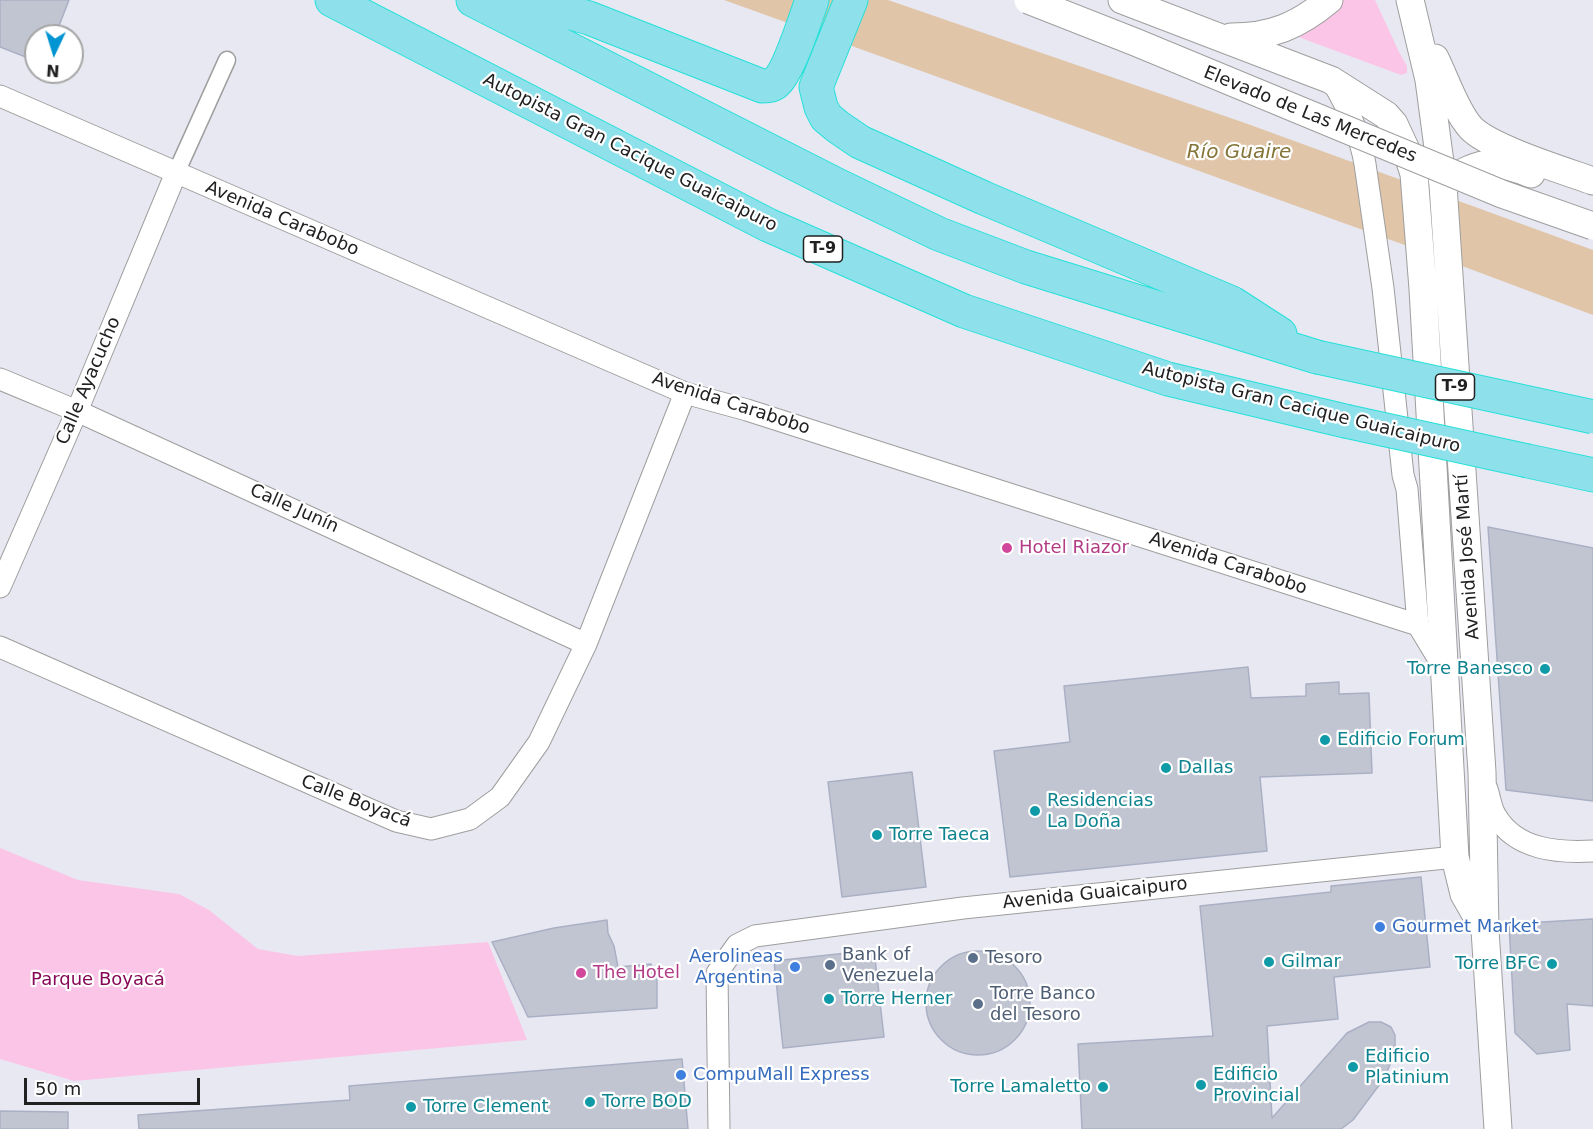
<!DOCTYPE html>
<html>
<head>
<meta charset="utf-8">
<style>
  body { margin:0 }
  #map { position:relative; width:1593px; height:1129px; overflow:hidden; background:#e8e8f2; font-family:"DejaVu Sans",sans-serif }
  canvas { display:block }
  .north { position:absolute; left:24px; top:24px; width:60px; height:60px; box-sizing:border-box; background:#fff; border:2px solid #a6a6a6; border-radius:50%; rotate:184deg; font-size:16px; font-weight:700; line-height:24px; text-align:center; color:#212121 }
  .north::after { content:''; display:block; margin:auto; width:21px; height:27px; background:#0094d3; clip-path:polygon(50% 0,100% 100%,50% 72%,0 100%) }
  .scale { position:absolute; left:24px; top:1078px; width:176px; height:27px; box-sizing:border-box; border:3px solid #212121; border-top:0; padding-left:8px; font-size:18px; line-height:21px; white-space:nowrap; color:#212121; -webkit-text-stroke:4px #fff; paint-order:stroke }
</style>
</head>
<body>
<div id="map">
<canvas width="1593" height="1129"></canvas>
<div class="north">N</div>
<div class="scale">50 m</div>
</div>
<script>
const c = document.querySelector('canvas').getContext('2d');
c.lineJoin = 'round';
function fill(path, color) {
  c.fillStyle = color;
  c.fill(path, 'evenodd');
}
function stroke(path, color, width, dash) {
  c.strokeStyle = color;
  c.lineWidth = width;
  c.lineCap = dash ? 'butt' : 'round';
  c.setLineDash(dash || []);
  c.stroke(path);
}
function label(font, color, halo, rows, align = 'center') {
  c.font = font + ' "DejaVu Sans",sans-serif';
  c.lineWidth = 4.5;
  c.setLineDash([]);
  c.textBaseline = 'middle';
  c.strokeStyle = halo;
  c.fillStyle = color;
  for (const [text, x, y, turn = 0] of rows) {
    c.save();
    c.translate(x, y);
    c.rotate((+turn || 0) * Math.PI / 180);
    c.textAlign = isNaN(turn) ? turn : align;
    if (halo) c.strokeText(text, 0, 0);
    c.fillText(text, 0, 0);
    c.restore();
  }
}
const park = new Path2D(`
  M1340 0H1375L1399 52 1407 66V73L1401 75 1301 38 1299 36Z
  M0 848 78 880 179 894 209 910 258 949 298 956 488 942 527 1040 74 1081 0 1059Z`);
const water = new Path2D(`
  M724 0H888L1245 123 1593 250V315L1438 257Z`);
const building = new Path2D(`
  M0 0H69L55 36H36V61L0 47Z
  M1488 527 1593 548V801L1506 790Z
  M1248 667 1251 698 1306 696V684L1339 682V694L1369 693 1372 773 1260 777 1267 851 1010 877 994 751 1070 742 1064 686Z
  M912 772 926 887 842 897 828 782Z
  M1421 877 1430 967 1334 977 1338 1019 1267 1026 1272 1118 1347 1033 1369 1022H1381L1391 1027 1395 1035V1054L1383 1080 1353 1120 1341 1129H1082L1078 1044 1213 1036 1200 906 1331 892V886Z
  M1593 919V1006L1567 1004 1570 1050 1537 1054 1515 1033 1509 924Z
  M607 920 608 933 614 946 618 967 651 964 657 980V1008L528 1017 492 942 554 928Z
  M874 950 884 1037 783 1048 774 961Z
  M926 1003a52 52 0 1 1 104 0a52 52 0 1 1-104 0Z
  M682 1059 688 1129H139L138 1115 350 1100 349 1086Z
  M0 1111 68 1112V1129H0Z`);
const pedestrian = new Path2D(`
  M176 173 227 60`);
const minor = new Path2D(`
  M1332 81C1347 106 1360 134 1365 164L1383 288 1403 475 1407 489 1418 625 1444 668
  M0 96 685 393 747 410 1418 625
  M0 379 77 411 586 644
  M0 587 77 411 176 173
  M0 647 396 821 431 829 470 819 500 797 539 742 586 644 685 393
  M1487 789C1490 798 1491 809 1496 816 1516 850 1558 853 1593 851
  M719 1129 717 973 737 945 755 936 963 908 1455 857`);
const tertiary = new Path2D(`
  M1122 0 1331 80 1386 115 1394 124 1407 152 1414 174 1423 289 1455 857 1464 894 1484 929
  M1410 0 1429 80 1443 185 1482 772 1485 930 1498 1129
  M1231 37C1271 37 1298 26 1329 0
  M1435 58C1445 78 1456 112 1471 128 1490 148 1565 171 1593 181
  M1443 185C1478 161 1491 158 1531 174`);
const motorway = new Path2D(`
  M332 0 768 225 964 311 1168 379 1345 421
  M473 0 839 186 939 234 1026 267 1317 357
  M524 0 589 18 762 86C767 86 771 86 775 83 788 74 806 17 812 0
  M851 0 816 87 821 107 826 117 838 127 860 142 984 198 1232 303 1280 334
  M1528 461 1593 475`);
const tertiaryBridge = new Path2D(`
  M1028 0 1135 42 1502 194 1593 226`);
const motorwayBridge = new Path2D(`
  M1317 357 1593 417
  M1345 421 1528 461`);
const markers = [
  [1007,548,6,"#d1479c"],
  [1545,669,6,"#0f9aa8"],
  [1325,740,6,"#0f9aa8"],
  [1166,768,6,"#0f9aa8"],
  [1035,811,6,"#0f9aa8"],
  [877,835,6,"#0f9aa8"],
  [1380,927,6,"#3f7fe0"],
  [973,958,6,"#5c6f8a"],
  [1269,962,6,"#0f9aa8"],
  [1552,964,6,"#0f9aa8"],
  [830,965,6,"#5c6f8a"],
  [795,967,6,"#3f7fe0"],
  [581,973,6,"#d1479c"],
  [829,999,6,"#0f9aa8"],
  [978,1004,6,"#5c6f8a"],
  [1353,1067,6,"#0f9aa8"],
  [681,1075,6,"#3f7fe0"],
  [1201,1085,6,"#0f9aa8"],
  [1103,1087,6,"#0f9aa8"],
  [590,1102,6,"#0f9aa8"],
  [411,1107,6,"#0f9aa8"]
];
const shields = [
  [823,249,39],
  [1455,387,39]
];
const shieldNames = [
  ["T-9",823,249],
  ["T-9",1455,387]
];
const streetNames = [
  ["Elevado de Las Mercedes",1310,115,22],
  ["Autopista Gran Cacique Guaicaipuro",630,153,27],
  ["Avenida Carabobo",282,219,23],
  ["Calle Ayacucho",89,381,-67],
  ["Avenida Carabobo",731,404,18],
  ["Autopista Gran Cacique Guaicaipuro",1301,408,14],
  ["Calle Junín",294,509,24],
  ["Avenida José Martí",1468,557,-94],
  ["Avenida Carabobo",1228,564,18],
  ["Calle Boyacá",356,802,21],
  ["Avenida Guaicaipuro",1095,894,-6]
];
const hotelNames = [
  ["Hotel Riazor",1019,548],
  ["The Hotel",593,973]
];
const cultureNames = [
  ["Torre Banesco",1533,669,"right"],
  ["Edificio Forum",1337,740],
  ["Dallas",1178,768],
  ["Residencias",1047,801],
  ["La Doña",1047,822],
  ["Torre Taeca",889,835],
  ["Gilmar",1281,962],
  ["Torre BFC",1540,964,"right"],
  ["Torre Herner",841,999],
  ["Edificio",1365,1057],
  ["Platinium",1365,1078],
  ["Edificio",1213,1075],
  ["Provincial",1213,1096],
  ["Torre Lamaletto",1091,1087,"right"],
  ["Torre BOD",602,1102],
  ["Torre Clement",423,1107]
];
const shopNames = [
  ["Gourmet Market",1392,927],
  ["Aerolineas",783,957,"right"],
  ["Argentina",783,978,"right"],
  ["CompuMall Express",693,1075]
];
const serviceNames = [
  ["Bank of",842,955],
  ["Venezuela",842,976],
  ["Tesoro",985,958],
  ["Torre Banco",990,994],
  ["del Tesoro",990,1015]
];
const parkNames = [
  ["Parque Boyacá",98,980]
];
const waterNames = [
  ["Río Guaire",1239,153]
];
fill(park, '#fbc5e7');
fill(water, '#e0c5a8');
fill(building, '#c1c5d2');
stroke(building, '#aab0c4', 1.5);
stroke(pedestrian, '#9e9e9e', 19);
stroke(minor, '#9e9e9e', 23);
stroke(tertiary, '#9e9e9e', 29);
stroke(motorway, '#24e1d9', 35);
stroke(pedestrian, '#fff', 16);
stroke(minor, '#fff', 21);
stroke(tertiary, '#fff', 27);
stroke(motorway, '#8ee0ea', 33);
stroke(tertiaryBridge, '#9e9e9e', 29, []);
stroke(motorwayBridge, '#24e1d9', 35, []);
stroke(tertiaryBridge, '#fff', 27);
stroke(motorwayBridge, '#8ee0ea', 33);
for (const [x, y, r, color] of markers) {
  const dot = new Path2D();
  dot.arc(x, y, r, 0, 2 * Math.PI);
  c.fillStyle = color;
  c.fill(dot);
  stroke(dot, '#fff', 2);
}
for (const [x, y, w] of shields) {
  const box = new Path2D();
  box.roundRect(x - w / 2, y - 13, w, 26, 4.5);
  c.fillStyle = '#fff';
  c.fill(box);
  stroke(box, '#212121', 1.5);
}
label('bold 16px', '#212121', null, shieldNames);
label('18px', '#212121', '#fff', streetNames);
label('18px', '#b23c85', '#fff', hotelNames, 'left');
label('18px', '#0d838f', '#fff', cultureNames, 'left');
label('18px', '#366cbe', '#fff', shopNames, 'left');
label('18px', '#4e5e75', '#fff', serviceNames, 'left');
label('18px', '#860856', '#fff', parkNames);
label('italic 20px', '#847538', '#fff', waterNames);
</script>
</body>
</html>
